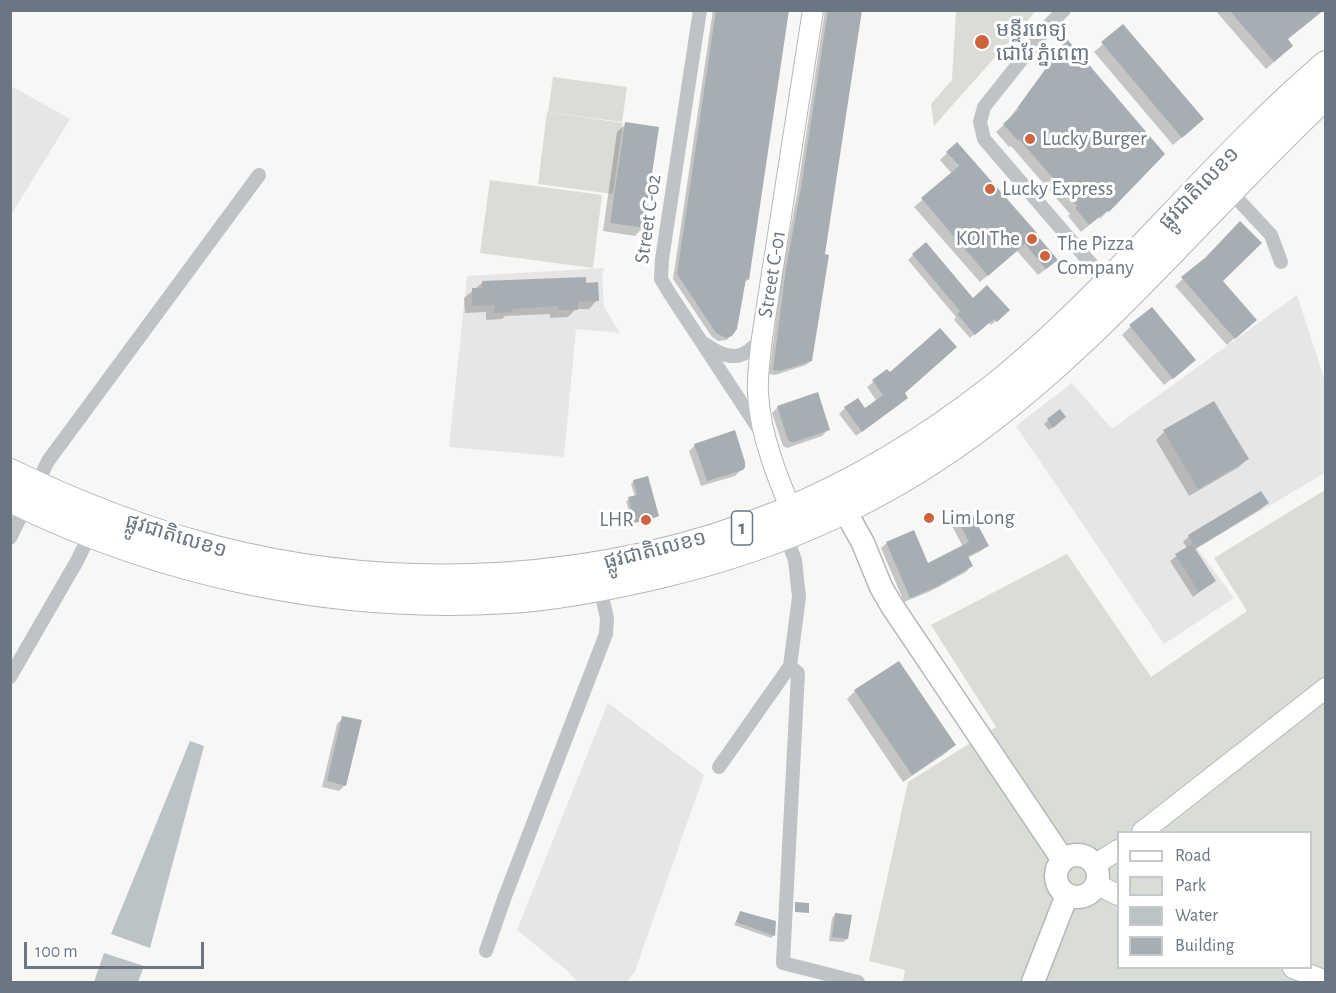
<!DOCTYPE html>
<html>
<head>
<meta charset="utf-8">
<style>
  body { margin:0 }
  #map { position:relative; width:1336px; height:993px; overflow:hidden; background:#f7f7f5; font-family:"Alegreya Sans",sans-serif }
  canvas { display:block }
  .frame { position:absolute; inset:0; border:12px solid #6a7782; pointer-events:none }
  .legend { position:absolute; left:1117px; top:831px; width:195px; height:138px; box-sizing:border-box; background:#fff; border:2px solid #c3c9cd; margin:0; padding:8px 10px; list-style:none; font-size:18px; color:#6a7782 }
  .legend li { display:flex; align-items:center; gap:12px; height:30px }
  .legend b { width:30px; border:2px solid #c3c9cd }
  .scale { position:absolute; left:24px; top:942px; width:180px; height:27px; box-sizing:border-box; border:3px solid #6a7782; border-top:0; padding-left:8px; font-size:18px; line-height:21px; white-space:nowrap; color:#6a7782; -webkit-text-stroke:4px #fff; paint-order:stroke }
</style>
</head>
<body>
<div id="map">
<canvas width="1336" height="993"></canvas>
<div class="frame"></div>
<ul class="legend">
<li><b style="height:8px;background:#fff"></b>Road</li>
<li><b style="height:16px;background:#d9ddd6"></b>Park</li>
<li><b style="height:16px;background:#bbc3c7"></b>Water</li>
<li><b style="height:16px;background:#a7aeb3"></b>Building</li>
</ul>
<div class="scale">100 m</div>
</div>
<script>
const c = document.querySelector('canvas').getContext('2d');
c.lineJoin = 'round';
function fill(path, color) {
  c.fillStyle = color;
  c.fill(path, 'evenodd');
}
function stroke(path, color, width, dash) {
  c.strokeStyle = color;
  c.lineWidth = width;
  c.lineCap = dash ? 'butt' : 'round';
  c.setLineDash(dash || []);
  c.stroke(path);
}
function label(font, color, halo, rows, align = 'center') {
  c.font = font + ' "Alegreya Sans","Noto Sans Khmer",sans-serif';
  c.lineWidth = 6;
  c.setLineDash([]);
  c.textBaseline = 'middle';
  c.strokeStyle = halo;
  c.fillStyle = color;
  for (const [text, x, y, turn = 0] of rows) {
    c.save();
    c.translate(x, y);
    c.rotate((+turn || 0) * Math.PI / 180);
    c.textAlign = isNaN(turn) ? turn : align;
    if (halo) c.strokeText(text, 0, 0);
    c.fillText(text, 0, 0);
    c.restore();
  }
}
const built = new Path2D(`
  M11 86 70 119 11 215Z
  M604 268 602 276 604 307 620 333 576 329 564 457 449 447 467 276Z
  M1297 295 1325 381V473L1197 548 1234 598 1164 644 1016 426 1072 383 1112 429Z
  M608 703 704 775 635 971 627 982H577L569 972 517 930Z`);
const green = new Path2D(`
  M956 11H1036L934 126 931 104 952 80Z
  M553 77 627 87 622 122 548 112Z
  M547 112 623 123 613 194 538 184Z
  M490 180 602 195 593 268 480 253Z
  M1325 490V982H903L905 970 869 961 908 782 996 727 931 625 1067 554 1151 677 1247 611 1214 558ZM1118 832H1310V968H1118Z`);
const water = new Path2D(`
  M190 741 204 746 150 948 111 934Z
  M104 953 144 966 138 982H94Z`);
const shadow = new Path2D(`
  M713 10H787L748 279 744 283 731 335 727 340 718 341 712 337 673 279Z
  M825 10H860L823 255 811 360 806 365 775 375 769 374 782 274 797 194Z
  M1215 10H1323L1286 40 1284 53 1266 69Z
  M1123 26 1194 127 1173 145 1094 52Z
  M1067 42 1163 154 1100 219 1099 217 1081 232 1068 216 1070 214 1011 146 1009 147 996 132 1012 117 1011 116Z
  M626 124 643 227 635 236 603 231 617 132Z
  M947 153 1049 267 1038 275 1017 251 980 282 914 207 952 174 940 160Z
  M913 255 973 300 1003 315 991 325 988 322 970 338 954 320 956 317 908 260Z
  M1204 260 1221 281 1247 327 1227 345 1175 286Z
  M482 283 585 284 597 300 589 309H576L568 317 550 318V314L505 316 502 319 486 320V312L465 313 464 298Z
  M1130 327 1186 368 1164 385 1122 335Z
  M887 371 903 393 901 403 856 436 839 414 845 408 865 410 876 400 867 387Z
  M778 407 828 430 822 436 787 448 783 446 772 413Z
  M1059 411 1061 420 1049 430 1044 424Z
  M1164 432 1247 459 1239 467 1189 496 1156 440Z
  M695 445 742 469 735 476 701 486 689 451Z
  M634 481 658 516 655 518 619 527 616 516 629 511 626 501 635 497 631 484Z
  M1267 503 1261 509 1194 550 1214 581 1193 597 1170 561 1187 548 1183 542 1189 536Z
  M958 520 987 545 981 551 967 558 971 566 966 572 931 591 904 602 881 548 887 543 928 565 963 547 952 526Z
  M855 691 954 745 946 753 903 782 847 699Z
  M343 718 345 785 339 791 322 787 337 724Z
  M740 913 774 935 771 938 734 925Z
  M836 914 847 939 843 942 829 941 832 918Z`);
const building = new Path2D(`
  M716 10H789L749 280 746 279 737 329 732 336 726 338 716 333 677 274Z
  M828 10H862L825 254 829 255 812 361 780 371 773 370 786 268 801 188Z
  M1229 10H1324L1288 39 1293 46 1274 62Z
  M1123 24 1204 119 1182 138 1101 42Z
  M1067 39 1165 154 1109 212 1107 211 1089 225 1075 208 1077 206 1019 139 1018 141 1003 124 1019 109 1018 107Z
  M625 122 659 127 644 228 610 223Z
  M957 142 1037 233 1036 234 1058 260 1046 269 1025 244 988 276 921 198 959 166 946 152Z
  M1240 221 1262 243 1223 281 1257 320 1235 339 1181 277 1205 258Z
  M926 242 973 298 987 285 1010 310 997 322 994 319 975 335 957 314 960 311 912 254Z
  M586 277V283L598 282 599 301 578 302V310H558V306L512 309V312L494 313V305L472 306V288H482V281Z
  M1152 307 1196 360 1173 379 1129 325Z
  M940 328 957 347 905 393 908 398 862 432 844 407 858 398 865 408 883 395 872 380 887 369 890 372Z
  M818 392 830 430 794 442H791L788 440 777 406Z
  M1214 401 1249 459 1198 489 1163 430Z
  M1060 409 1066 417 1053 428 1047 419Z
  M735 430 745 462V467L743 470 707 481 694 444Z
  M648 476 659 516 621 526 618 513 631 509 628 497 637 495 633 480Z
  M1261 491 1269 503 1196 548 1188 535Z
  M971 512 989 546 968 556 973 566 938 586 910 598 886 542 914 530 928 563 969 542 957 519Z
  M1192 544 1216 581 1199 592 1175 554Z
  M899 661 956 745 912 775 854 690Z
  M342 716 362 720 346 786 327 781Z
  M795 902 809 903V913L795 912Z
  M740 911 776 921 775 936 736 922Z
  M835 913 852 915 848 939 832 937Z`);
const street = new Path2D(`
  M700 10 662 259 661 279 670 294 760 431
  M1064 10 1050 24 984 107 980 122 984 139 1110 286
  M1230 191 1271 235 1281 262
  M705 344C729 361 743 361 762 338
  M10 538 48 461 259 175
  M790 666 798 673 783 963 858 982
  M10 677 77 561 90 534
  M719 767 790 666 799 597 795 560 784 531
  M486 951 504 899 606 634 607 618 600 588`);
const secondary = new Path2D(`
  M796 521C779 482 760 436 758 393 757 375 760 356 762 338L813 10
  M1142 832 1326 688
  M1094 865 1118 850
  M1096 884 1118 895
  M1293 968 1326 981`);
const primary = new Path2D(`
  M837 496 863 543 881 587 892 606 1063 860
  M1056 876a21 21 0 1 1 42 0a21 21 0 1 1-42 0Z
  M1033 982 1067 895`);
const highway = new Path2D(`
  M10 472C76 504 145 531 216 549 399 596 605 585 781 513 857 482 930 437 995 386 1115 289 1209 164 1326 64
  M10 499C165 575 336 611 508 600 560 597 613 586 664 574 785 545 890 497 989 421 1113 326 1212 203 1326 96`);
const markers = [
  [982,42,8,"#cf633d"],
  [1030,139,6,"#cf633d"],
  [990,189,6,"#cf633d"],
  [1032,239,6,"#cf633d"],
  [1045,256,6,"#cf633d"],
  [929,518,6,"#cf633d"],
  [646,520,6,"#cf633d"]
];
const shields = [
  [742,528,21]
];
const shieldNames = [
  ["1",742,528]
];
const poiNames = [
  ["មន្ទីរពេទ្យ",996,30],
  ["ជោរែ ភ្នំពេញ",996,54],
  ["Lucky Burger",1042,139],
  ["Lucky Express",1002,189],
  ["KOI The",1020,239,"right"],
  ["The Pizza",1057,244],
  ["Company",1057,268],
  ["Lim Long",941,518],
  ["LHR",634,520,"right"]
];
const streetNames = [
  ["ផ្លូវជាតិលេខ១",1199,188,-46],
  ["Street C-02",648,219,-82],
  ["Street C-01",772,274,-81],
  ["ផ្លូវជាតិលេខ១",176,536,17],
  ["ផ្លូវជាតិលេខ១",655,550,-14]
];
fill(built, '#e5e6e5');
fill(green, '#d9ddd6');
fill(water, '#bbc3c7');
fill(shadow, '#0003');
fill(building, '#a7aeb3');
stroke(secondary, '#b4b8bc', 22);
stroke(primary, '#b3b7ba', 25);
stroke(highway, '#b3b6b9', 28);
stroke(street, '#bfc3c6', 14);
stroke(secondary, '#fff', 20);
stroke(primary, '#fff', 22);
stroke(highway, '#fff', 26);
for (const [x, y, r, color] of markers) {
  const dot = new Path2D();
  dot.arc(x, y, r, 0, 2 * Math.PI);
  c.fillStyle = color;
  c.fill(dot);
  stroke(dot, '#fff', 2);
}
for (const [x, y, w] of shields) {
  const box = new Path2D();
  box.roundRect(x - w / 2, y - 17, w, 34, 4.5);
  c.fillStyle = '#fff';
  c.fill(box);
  stroke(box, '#6a7782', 1.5);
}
label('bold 20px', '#6a7782', null, shieldNames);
label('21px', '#6a7782', '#fff', poiNames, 'left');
label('21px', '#6a7782', '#fff', streetNames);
</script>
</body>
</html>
